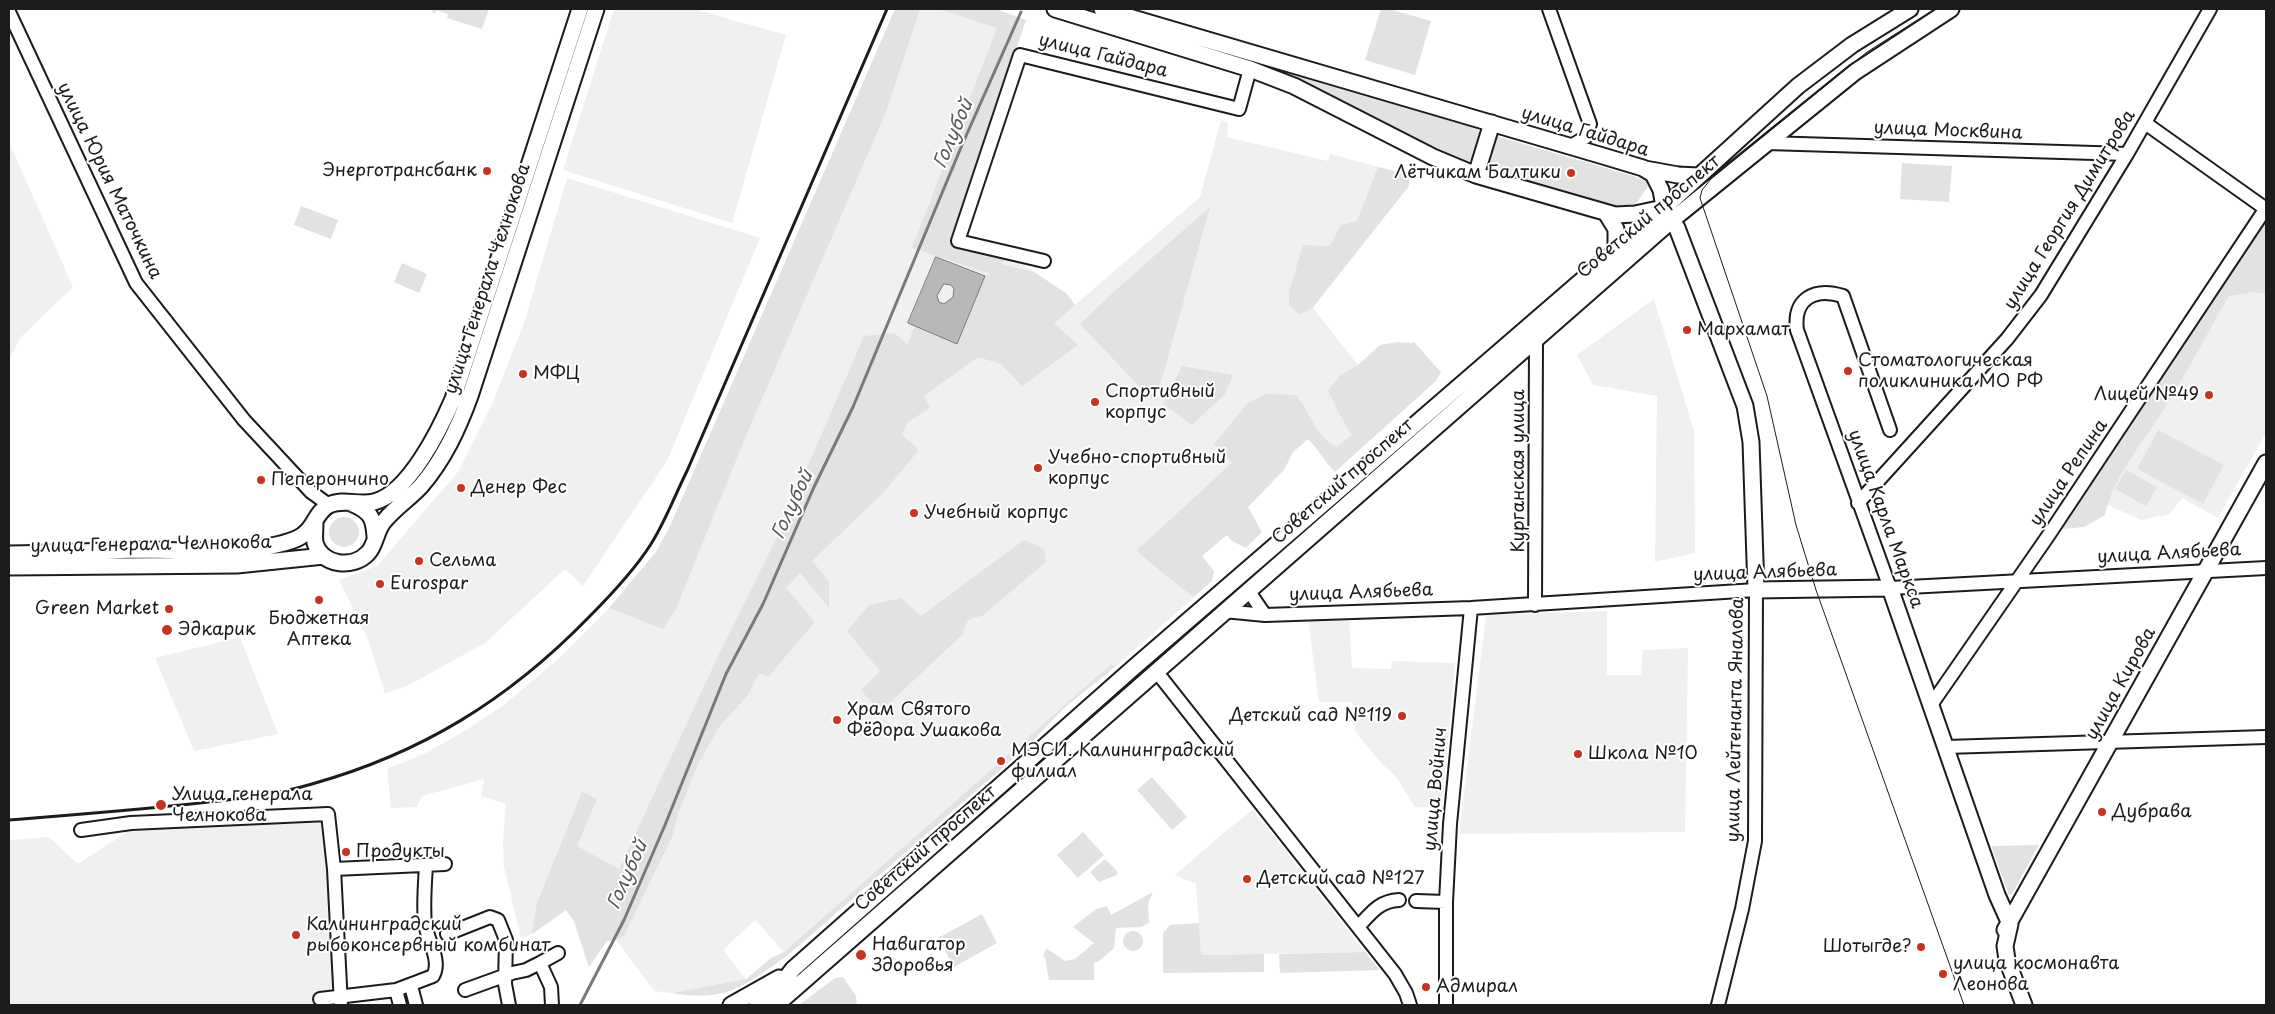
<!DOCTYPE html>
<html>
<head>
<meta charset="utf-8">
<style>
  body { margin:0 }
  #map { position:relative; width:2275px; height:1014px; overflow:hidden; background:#fff; font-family:"Playpen Sans",sans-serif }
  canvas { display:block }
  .frame { position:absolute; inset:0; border:10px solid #1c1c1c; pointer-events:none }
</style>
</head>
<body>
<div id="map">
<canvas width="2275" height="1014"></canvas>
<div class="frame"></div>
</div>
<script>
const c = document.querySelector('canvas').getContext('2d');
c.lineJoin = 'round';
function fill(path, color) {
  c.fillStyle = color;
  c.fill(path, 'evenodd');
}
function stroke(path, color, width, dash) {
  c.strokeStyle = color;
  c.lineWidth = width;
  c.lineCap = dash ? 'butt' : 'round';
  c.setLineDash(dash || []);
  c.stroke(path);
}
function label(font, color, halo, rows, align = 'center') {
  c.font = font + ' "Playpen Sans",sans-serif';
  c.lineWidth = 4;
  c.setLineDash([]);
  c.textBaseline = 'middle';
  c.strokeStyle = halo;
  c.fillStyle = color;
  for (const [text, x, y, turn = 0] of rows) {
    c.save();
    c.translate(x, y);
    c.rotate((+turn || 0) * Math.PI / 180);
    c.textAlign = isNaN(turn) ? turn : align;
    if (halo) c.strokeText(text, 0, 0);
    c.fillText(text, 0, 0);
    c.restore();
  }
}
const built = new Path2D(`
  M614 9H694L786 35 732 223 563 170Z
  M903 9H993L1024 25 951 243 1015 259 1067 294 1075 305 1200 197 1221 120 1228 123 1227 137 1328 161 1330 154 1409 175V186L1313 308 1395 412 1336 468 1308 439 1183 551 1212 581 1115 667 1111 664 784 952 755 920 723 950 746 979 671 993 654 991 616 940 607 941 589 967 574 921 566 910 532 934 521 938 504 867 503 842 506 804 481 796 484 779 422 796 417 807 391 808 387 769 426 753 466 730 504 705 558 659 609 608 649 622Z
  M9 142 73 287 21 337 9 360Z
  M567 178 760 238 667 461 583 586 565 569 485 643 409 685 385 694 369 642 339 580 377 566 458 472 492 404 524 323Z
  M2265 219H2266V433L2218 518 2182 498 2170 514 2141 520 2086 495Z
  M1654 299 1694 431 1695 553 1655 562 1657 396 1593 385 1577 355Z
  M1607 611V675H1641L1643 650 1688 648 1685 832 1459 834 1486 615Z
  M1308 619H1349L1352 668 1391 669 1392 661 1455 663 1442 808 1415 807 1396 777 1380 762 1355 731 1352 702H1319Z
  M240 637 278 734 194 751 155 658Z
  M1253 810 1365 952 1201 955 1196 884 1175 875 1227 830Z
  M324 815 334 1005H9V840L49 837 78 864 138 825Z`);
const green = new Path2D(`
  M433 9H489L482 29 447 18 448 14 436 10 435 14 432 12Z
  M895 9H920L886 112 745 438 676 609 663 629 609 608 656 552 670 526Z
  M939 9H996L1026 20 951 243 1007 257 1001 264 1034 272 1067 294 1075 305 1054 323 1078 345 1022 386 1001 364 978 357 924 396 930 408 908 422 902 435 919 450 882 494 812 561 829 581V608L800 573 786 588 815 622 768 677 759 673 748 695 719 727 698 764 678 814 672 837 624 936 616 940 607 941 589 967 574 921 566 910 532 934 537 903 582 792 597 799 577 846 619 869 720 652 779 533 864 336 894 333 907 344 915 326 957 343 985 276 991 274 912 248 997 28Z
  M1381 9H1389L1431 21 1415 75 1365 60Z
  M1286 70 1476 127 1481 134 1475 158 1465 164 1284 76Z
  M1493 135 1640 178 1650 183 1636 204 1605 208 1484 170Z
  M1902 163 1952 166 1949 202 1900 199Z
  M1378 167 1409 175V186L1312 308 1299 315 1289 305V292L1303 245 1330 246 1341 225 1357 221Z
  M301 206 338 220 331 239 294 225Z
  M1210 207 1157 396 1151 399 1080 324 1118 288Z
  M2264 222 2266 223V294L2253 292 2229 296C2207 334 2187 372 2164 409 2144 442 2113 476 2105 515L2084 527 2062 529 2225 276 2242 259Z
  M402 263 427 274 419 293 394 282Z
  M1413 341 1441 372 1436 381 1335 472C1324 462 1319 449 1308 439L1293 452 1284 470 1248 507 1262 532 1246 548 1232 541 1227 535 1202 556 1214 571 1212 581 1194 597C1186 591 1138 554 1137 550L1232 463 1214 444 1247 404 1265 394 1296 395C1311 413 1315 437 1337 447L1352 435C1342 421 1336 406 1328 391L1340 376 1358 365 1380 345 1397 342 1413 343Z
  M1182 366 1233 375 1225 394 1192 425 1163 404Z
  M2158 430 2224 465 2203 504 2137 469Z
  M2126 470 2157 487 2146 506 2115 489Z
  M329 532a15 15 0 1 1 30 0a15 15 0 1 1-30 0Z
  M1024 540 1044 549 1046 562 982 616C969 618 966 620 964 633L880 712 861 690 880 671 847 631 869 605 901 598 921 616Z
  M1111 664 1115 667 1064 708 1031 743 787 956C742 987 728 1002 671 993L746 979 771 958 784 952Z
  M1152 777 1187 817 1172 830 1137 790Z
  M1083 832 1104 855 1078 878 1057 855Z
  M2039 845 2012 894 2009 895 1991 846Z
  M1105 859 1117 871V875L1099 882 1090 872Z
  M1153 892 1148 904 1149 923 1141 927 1116 928 1114 948 1098 962H1094V980H1049L1045 957H1043L1046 948 1065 961 1075 959 1094 943 1073 927 1096 909 1107 906 1111 915Z
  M982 914 997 943 954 967 938 938Z
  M1199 923 1201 955 1264 954V972L1163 973V933L1170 925Z
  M1123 941a10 10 0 1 1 20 0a10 10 0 1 1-20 0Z
  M1365 952 1380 970 1280 973 1279 954Z
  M843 977 856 996 857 1005H799L835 978Z`);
const water = new Path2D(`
  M936 257 985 276 957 344 908 323ZM944 284 951 285 954 289 953 297 944 304 939 302 937 296Z`);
const stream = new Path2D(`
  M580 1005 624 920 665 825 726 674 763 604 814 487 853 407 962 145 1021 12`);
const minor = new Path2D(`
  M1549 9 1590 124 1586 137 1571 146
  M9 12 136 283 244 420 311 492 329 505
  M2145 123 2266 209
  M1767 143 2127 154
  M1044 261 958 241 1020 55 1239 109 1250 69
  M1890 430 1843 296C1814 287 1793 299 1797 330L1890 588 2266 568
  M1858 503 2007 339 2041 295 2127 154 2210 9
  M1248 590 1265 615
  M1535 605 1536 338
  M1224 611 1265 615 1471 608 1756 590 1755 841 1742 909 1718 1005
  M1156 671 1395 974 1406 993 1410 1005
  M1931 705 2048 536 2266 208
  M1946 747 2266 737
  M81 830 131 823 328 814 334 869 341 1005
  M334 869 445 864
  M1416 901 1446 902
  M1358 927C1371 913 1379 901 1399 900
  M447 934 490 917 498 920 506 940 505 984 509 1005
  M411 986 416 1005
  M396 990 400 1005
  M465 990 512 973 526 970 540 963
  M320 999 396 990 433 976C442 961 427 939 425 924 423 904 425 884 426 865
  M552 1005 551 987 540 963 558 953
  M1446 1005V902L1450 824 1471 608`);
const major = new Path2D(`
  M1055 9 1250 69 1294 86 1433 157 1476 175 1615 215 1635 214 1663 208
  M1102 9 1603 156 1643 168 1653 174 1661 190 1664 207 1677 228 1745 406 1751 442 1756 590 1890 588 1997 895 2010 924 2005 946 2007 960 2024 1005
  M1645 169 1678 175 1698 176
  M1476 175 1492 123
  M1606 213 1616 229V251
  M351 503C370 511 374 517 375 537
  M315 523C315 529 314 537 315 543 322 566 353 569 368 553 376 545 376 529 385 520 396 507 410 498 421 486 444 459 458 429 470 396L596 9
  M9 554C52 554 95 551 138 550 184 550 254 556 296 539 315 531 314 513 329 505 343 498 360 506 374 502 409 493 440 429 453 399L580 9
  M9 567 237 565 324 556
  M2005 930 2266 463
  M731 1005 779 978
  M757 1005 780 986 793 969 1132 669 1632 237 1798 86 1852 45 1910 9
  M776 1005 1672 220 1855 72 1951 9`);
const tram = new Path2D(`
  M1935 9 1867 52 1711 179 1702 190 1700 198 1767 396 1796 525 1816 590 1964 1005`);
const rail = new Path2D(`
  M9 820C72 815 136 810 200 803 237 799 275 795 312 784 422 753 508 700 588 618 610 596 634 571 651 544 665 522 675 495 687 471L887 9`);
const markers = [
  [487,171,5,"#c8321e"],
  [1571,173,5,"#c8321e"],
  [1687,330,5,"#c8321e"],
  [1848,371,5,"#c8321e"],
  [523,374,5,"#c8321e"],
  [2209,395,5,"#c8321e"],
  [1095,402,5,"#c8321e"],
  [1038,468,5,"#c8321e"],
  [261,480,5,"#c8321e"],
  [461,488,5,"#c8321e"],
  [914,513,5,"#c8321e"],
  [419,561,5,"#c8321e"],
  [380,584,5,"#c8321e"],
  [319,600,5,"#c8321e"],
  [169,609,5,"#c8321e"],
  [167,630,6,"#c8321e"],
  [1402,716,5,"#c8321e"],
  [837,720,5,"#c8321e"],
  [1578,754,5,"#c8321e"],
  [1001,761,5,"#c8321e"],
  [161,805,6,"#c8321e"],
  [2102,812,5,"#c8321e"],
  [346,852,5,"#c8321e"],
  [1247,879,5,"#c8321e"],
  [296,935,5,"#c8321e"],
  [1921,947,5,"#c8321e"],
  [861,955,6,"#c8321e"],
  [1943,974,5,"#c8321e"],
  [1426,987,5,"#c8321e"]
];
const streetNames = [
  ["улица Гайдара",1103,56,14],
  ["улица Москвина",1948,131,2],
  ["улица Гайдара",1585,132,17],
  ["улица Юрия Маточкина",109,181,64],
  ["улица Георгия Димитрова",2070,210,-58],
  ["Советский проспект",1649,217,-40],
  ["улица Генерала Челнокова",488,279,-72],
  ["Курганская улица",1519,471,-90],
  ["улица Репина",2069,473,-56],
  ["Советский проспект",1343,482,-41],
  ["улица Карла Маркса",1885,519,70],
  ["улица Генерала Челнокова",151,545,-1],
  ["улица Алябьева",2169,554,-3],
  ["улица Алябьева",1765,573,-2],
  ["улица Алябьева",1361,593,-2],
  ["улица Кирова",2121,684,-61],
  ["улица Лейтенанта Яналова",1736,720,-89],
  ["улица Войнич",1436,789,-85],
  ["Советский проспект",926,849,-41]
];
const poiNames = [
  ["Энерготрансбанк",477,171,"right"],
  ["Лётчикам Балтики",1561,173,"right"],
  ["Мархамат",1697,330],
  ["Стоматологическая",1858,361],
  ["поликлиника МО РФ",1858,382],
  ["МФЦ",533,374],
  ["Спортивный",1105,392],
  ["корпус",1105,413],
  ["Лицей №49",2199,395,"right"],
  ["Учебно-спортивный",1048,458],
  ["корпус",1048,479],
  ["Пеперончино",271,480],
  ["Денер Фес",471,488],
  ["Учебный корпус",924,513],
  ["Сельма",429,561],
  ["Eurospar",390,584],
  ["Green Market",159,609,"right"],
  ["Бюджетная",319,619,"center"],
  ["Аптека",319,640,"center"],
  ["Эдкарик",178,630],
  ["Храм Святого",847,710],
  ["Фёдора Ушакова",847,731],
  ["Детский сад №119",1392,716,"right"],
  ["МЭСИ. Калининградский",1011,751],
  ["филиал",1011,772],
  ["Школа №10",1588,754],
  ["Улица генерала",172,795],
  ["Челнокова",172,816],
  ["Дубрава",2112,812],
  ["Продукты",356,852],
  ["Детский сад №127",1257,879],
  ["Калининградский",306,925],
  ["рыбоконсервный комбинат",306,946],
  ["Навигатор",872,945],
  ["Здоровья",872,966],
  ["Шотыгде?",1911,947,"right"],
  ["улица космонавта",1953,964],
  ["Леонова",1953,985],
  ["Адмирал",1436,987]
];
const waterNames = [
  ["Голубой",954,134,-67],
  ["Голубой",793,505,-65],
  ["Голубой",628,875,-66]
];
fill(built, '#f0f0f0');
fill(green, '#e2e2e2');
fill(water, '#b8b8b8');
stroke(water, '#7a7a7a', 1);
stroke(stream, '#7a7a7a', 3);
stroke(minor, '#1c1c1c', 16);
stroke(major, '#1c1c1c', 19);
stroke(minor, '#fff', 12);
stroke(major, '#fff', 15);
stroke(tram, '#1c1c1c', 1);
stroke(rail, '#1c1c1c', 3);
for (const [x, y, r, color] of markers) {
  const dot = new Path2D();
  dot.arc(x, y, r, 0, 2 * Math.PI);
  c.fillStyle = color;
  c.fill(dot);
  stroke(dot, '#fff', 2);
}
label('18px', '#1c1c1c', '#fff', streetNames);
label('18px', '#1c1c1c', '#fff', poiNames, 'left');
label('italic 19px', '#5a5a5a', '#fff', waterNames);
</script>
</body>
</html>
